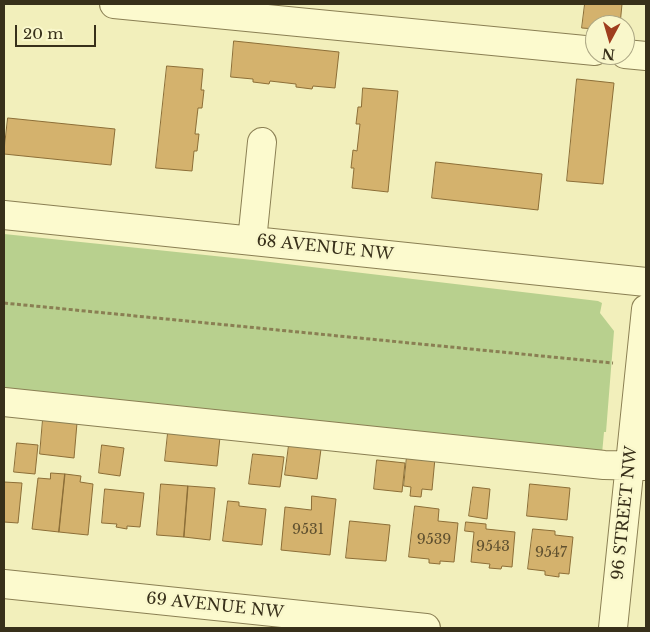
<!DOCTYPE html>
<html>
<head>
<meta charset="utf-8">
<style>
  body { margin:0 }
  #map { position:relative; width:650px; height:632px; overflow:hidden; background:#f2efbb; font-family:"Libre Baskerville",serif }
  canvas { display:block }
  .frame { position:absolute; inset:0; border:5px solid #38301a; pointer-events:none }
  .north { position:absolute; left:585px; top:15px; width:50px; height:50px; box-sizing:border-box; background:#f9f7cb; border:1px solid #aca784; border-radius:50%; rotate:186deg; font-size:14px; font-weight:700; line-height:20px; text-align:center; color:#38301a }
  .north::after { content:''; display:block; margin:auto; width:18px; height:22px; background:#9f3e1e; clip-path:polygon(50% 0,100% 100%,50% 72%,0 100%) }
  .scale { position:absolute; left:15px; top:25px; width:81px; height:22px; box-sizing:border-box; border:2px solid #38301a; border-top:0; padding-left:6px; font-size:15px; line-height:18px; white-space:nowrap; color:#38301a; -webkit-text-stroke:4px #f9f7cb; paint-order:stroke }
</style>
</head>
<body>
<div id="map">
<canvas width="650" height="632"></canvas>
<div class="frame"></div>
<div class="north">N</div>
<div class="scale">20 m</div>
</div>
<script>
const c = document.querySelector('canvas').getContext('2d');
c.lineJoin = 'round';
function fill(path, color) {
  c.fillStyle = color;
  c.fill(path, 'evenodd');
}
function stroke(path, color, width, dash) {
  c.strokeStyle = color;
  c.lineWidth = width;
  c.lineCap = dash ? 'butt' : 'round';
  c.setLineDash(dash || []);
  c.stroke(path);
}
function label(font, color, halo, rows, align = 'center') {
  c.font = font + ' "Libre Baskerville",serif';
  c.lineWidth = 5;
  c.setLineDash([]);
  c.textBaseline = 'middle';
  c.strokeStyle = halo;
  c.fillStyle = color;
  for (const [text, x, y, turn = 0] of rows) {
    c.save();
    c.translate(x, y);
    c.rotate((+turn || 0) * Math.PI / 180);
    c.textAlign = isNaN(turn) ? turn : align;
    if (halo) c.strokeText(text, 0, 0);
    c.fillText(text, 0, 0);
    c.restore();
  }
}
const green = new Path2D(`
  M4 234 253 260 598 301 602 303 600 313 614 331 606 432H604L602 454 4 390Z`);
const building = new Path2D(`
  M585 4H622L620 25H595V29L582 28Z
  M234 41 339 52 335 88 313 86 312 89 296 87V84L270 81 269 84 253 82V79L231 77Z
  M167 66 203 69 201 90H204L202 108H198L195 134H199L197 151H194L192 171 156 168Z
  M577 79 614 83 603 184 567 181Z
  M363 88 398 91 388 192 352 188 354 168H351L353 150 357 151 360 124H356L358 107H361Z
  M8 118 115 129 111 165 4 154Z
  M436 162 542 174 538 210 432 198Z
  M43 419 77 423 74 458 40 454Z
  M168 433 220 437 217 466 165 461Z
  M17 443 38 445 35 474 14 472Z
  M102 445 124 448 120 476 99 473Z
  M289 445 321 449 317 479 285 475Z
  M253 454 284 457 280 487 249 484Z
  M407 456 435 458 432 490 422 489 421 497 410 496 411 487 404 486Z
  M377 460 405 463 402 492 374 489Z
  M51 473 65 474 59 532 32 529 38 478 50 479Z
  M65 474 81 476 80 482 93 484 88 535 59 532Z
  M4 482 22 483 18 523 4 522Z
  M161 484 188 486 184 537 157 535Z
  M530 484 570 488 567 520 527 516Z
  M188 486 215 488 210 540 184 537Z
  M473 487 490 489 487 519 469 516Z
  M105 489 144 493 140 527 127 526V529L116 527 117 524 102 523Z
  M312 496 336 499 330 555 281 550 285 507 311 510Z
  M228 501 239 502V506L266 509 262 545 223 541Z
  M415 506 439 509 438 521 458 523 454 562 440 561V564L429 563V559L409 557Z
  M350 521 390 525 386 561 346 558Z
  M466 522 486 524V529L515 532 512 567 502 566 501 569 489 568 490 564 471 562 474 532 465 531Z
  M533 529 555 531V535L573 537 569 574 559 573V577L545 575V571L528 569Z`);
const path = new Path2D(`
  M4 303 613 363`);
const minor = new Path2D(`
  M114 4 595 51
  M625 54 646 56
  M4 215 646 282
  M252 241 262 142
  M4 402 604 465 646 466
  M4 584 426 628
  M613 628 646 309`);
const numberNames = [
  ["9531",308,530],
  ["9539",434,540],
  ["9543",493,547],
  ["9547",551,553]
];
const streetNames = [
  ["68 AVENUE NW",325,248,6],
  ["96 STREET NW",625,513,-84],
  ["69 AVENUE NW",215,606,6]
];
fill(green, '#b8d08e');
fill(building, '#d4b26d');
stroke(building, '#8c6e37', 1);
stroke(minor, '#8a7f53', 30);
stroke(path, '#8a7f53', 3, [4, 2.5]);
stroke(minor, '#fcface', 28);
label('14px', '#5f502f', null, numberNames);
label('16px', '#38301a', '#f9f7cb', streetNames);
</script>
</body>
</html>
